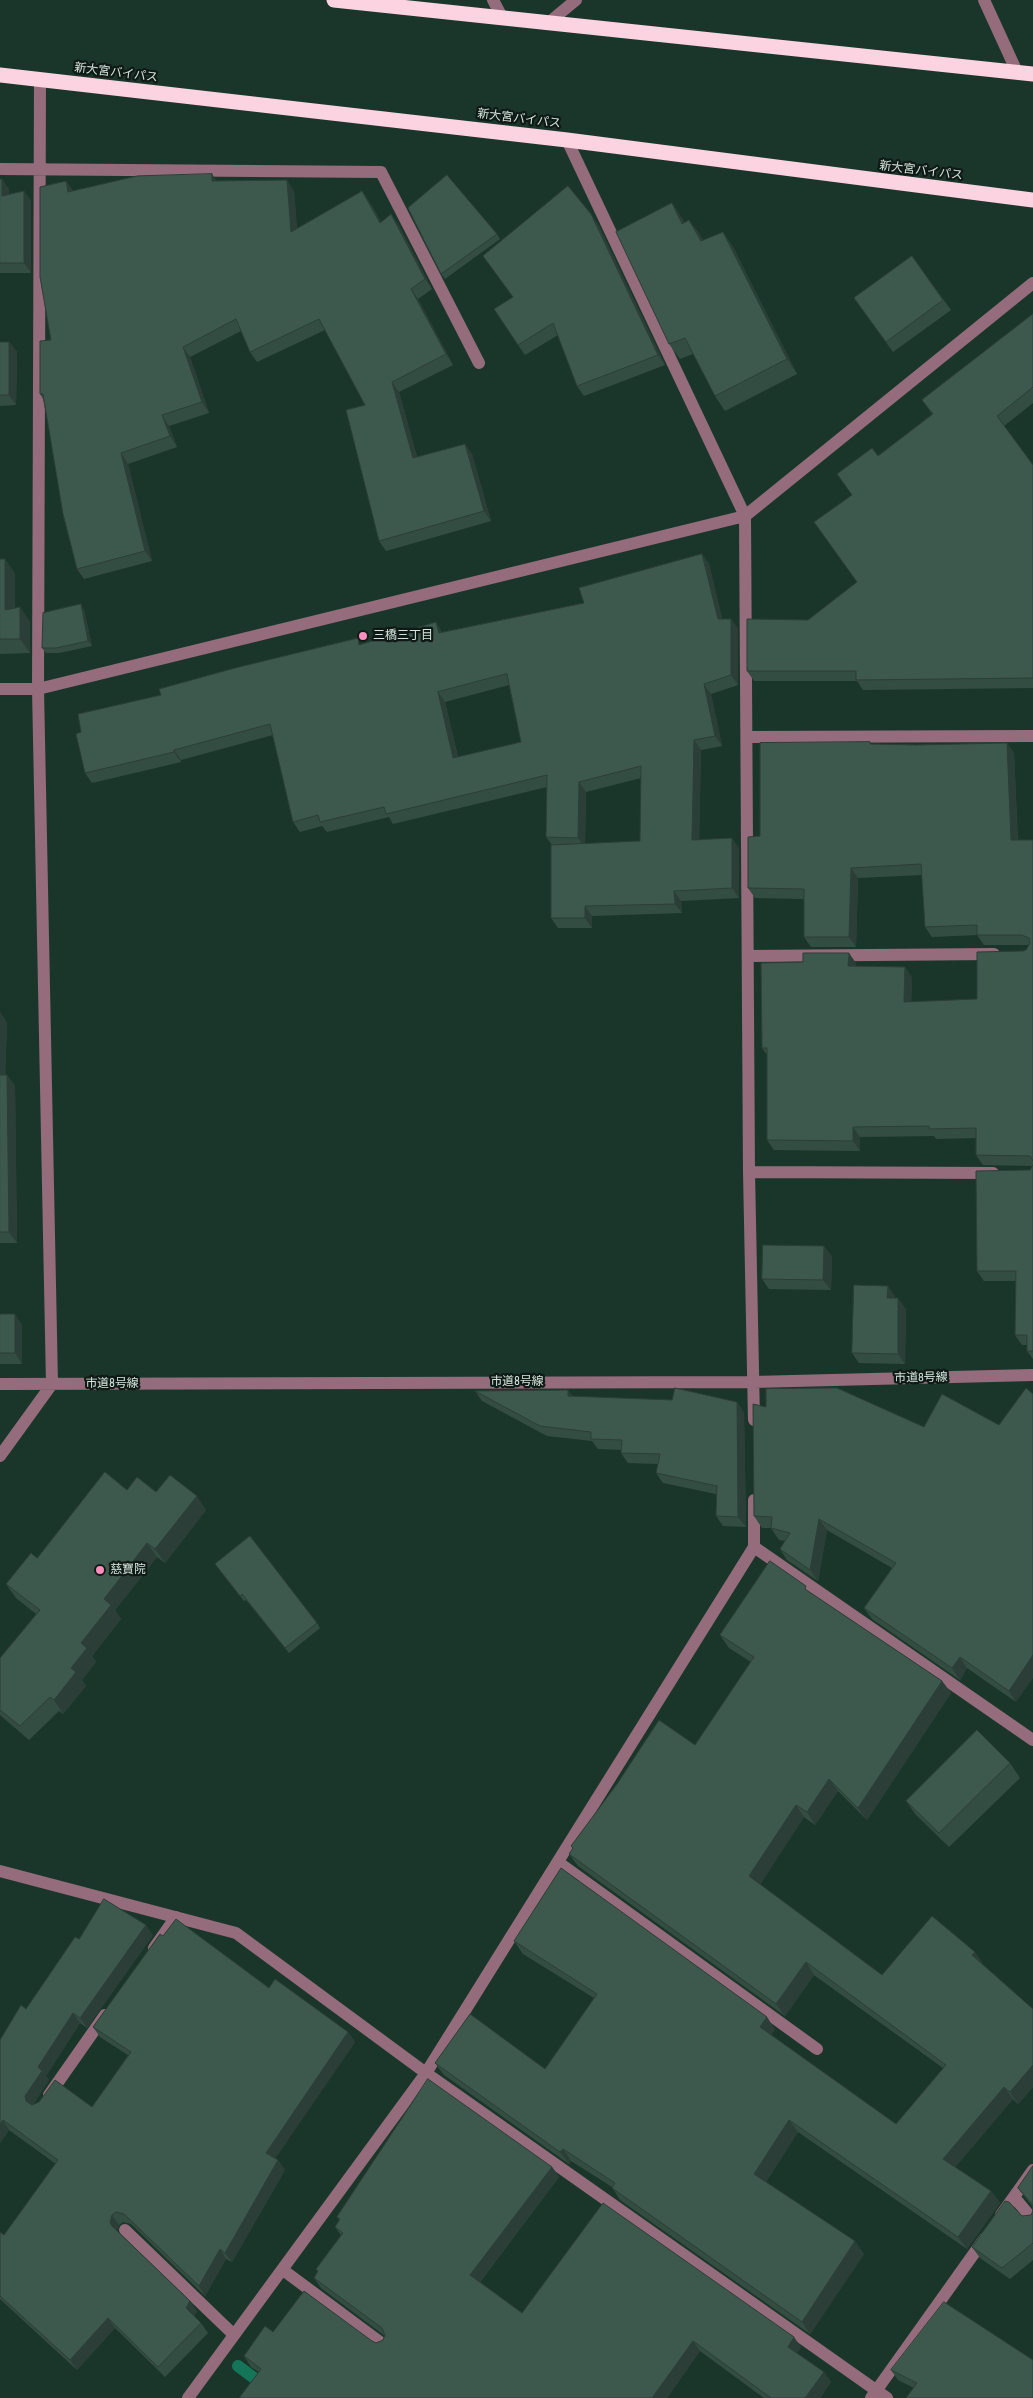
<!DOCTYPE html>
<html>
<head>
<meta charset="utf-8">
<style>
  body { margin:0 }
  canvas { display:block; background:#1a362b }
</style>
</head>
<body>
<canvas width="1033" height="2398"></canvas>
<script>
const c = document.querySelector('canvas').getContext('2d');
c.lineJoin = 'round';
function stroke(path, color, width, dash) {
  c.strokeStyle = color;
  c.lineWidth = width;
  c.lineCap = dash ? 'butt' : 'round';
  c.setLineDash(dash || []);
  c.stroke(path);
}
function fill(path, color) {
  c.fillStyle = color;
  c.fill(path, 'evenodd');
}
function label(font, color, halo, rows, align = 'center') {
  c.font = font + ' "Archivo Narrow","Noto Sans JP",sans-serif';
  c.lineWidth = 4.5;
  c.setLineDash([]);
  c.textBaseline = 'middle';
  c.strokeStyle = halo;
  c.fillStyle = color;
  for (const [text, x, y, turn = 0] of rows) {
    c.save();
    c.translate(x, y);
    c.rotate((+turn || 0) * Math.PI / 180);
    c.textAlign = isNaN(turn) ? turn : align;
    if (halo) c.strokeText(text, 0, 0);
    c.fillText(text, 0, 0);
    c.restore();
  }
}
const stream = new Path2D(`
  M238 2366 281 2398`);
const minor = new Path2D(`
  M493 0 503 19
  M984 0 1017 72
  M547 24 576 0
  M567 140 745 516 749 1172 754 1420
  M0 169 381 172 479 363
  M0 689H38L745 516 1033 283
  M748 737 1033 736
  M748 956 994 954
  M749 1172 993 1173
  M0 1384 753 1382 1033 1375
  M0 1456 52 1384 38 689 40 79
  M754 1547 1033 1740
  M558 1862 817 2049
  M0 1871 236 1933 426 2073 887 2398
  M154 1948 176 1917
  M49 2095 105 2015
  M1014 2197 1033 2220
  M1001 2215 1033 2170
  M125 2230 234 2335
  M283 2270 384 2345
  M188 2398 426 2073 754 1547V1500
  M871 2398 985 2238`);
const highway = new Path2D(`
  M334 0 1033 74
  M0 75 567 140 1033 200`);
const wall = new Path2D(`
  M0 179 9 189V194L24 191 31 201V273H0Z
  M66 181 73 191 217 181 294 191 297 229 362 191 369 201 381 222 398 224 432 289 418 299 453 365 399 392 417 457 472 454 491 521 386 551 379 541 365 405 325 330 257 362 250 352 241 331 190 357 209 413 169 426 177 447 128 464 152 561 84 579 77 569 43 399 40 394 51 340Z
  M672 203 682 218 684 223 689 220 703 240 723 232 733 247 797 374 725 411 715 396 693 354 680 359 669 344Z
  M598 224 665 365 584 396 577 386 558 335 525 355 518 345 513 297Z
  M497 234 500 239 445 279 441 274Z
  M912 256 951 310 893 352 854 298Z
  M1033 314V403L1004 426 1033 465V688L863 690 857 681H754L747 671 808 620 857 582 878 456 932 414 922 400Z
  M0 342H9L17 352 16 405 0 406Z
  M702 554 709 564 722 619H731L738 629V685L711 694 722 746 701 750 699 840 739 848V898L681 901 682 913 592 916V928H558L551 918 552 845 546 837 547 787 393 824 389 817 327 832 322 826 300 832 293 822 273 735 181 760V762L92 783 85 773 81 732 161 695 362 644 442 632 584 603ZM509 685 521 742 458 757 445 702ZM641 778 640 841 585 844 586 792Z
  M0 559H5L15 574V608L20 607 30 622V653L0 654Z
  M84 610 92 646 59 653H46L42 648Z
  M1007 743 1014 753 1018 840H1033V1359L1027 1351V1345H1022L1015 1335 1016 1281H984L977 1271 1032 1166 983 1165 976 1155V1138L936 1139 934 1136 860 1137V1151L774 1150 767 1140V1055L762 1048 856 963V966L912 977 911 1002 977 999 1023 951 1026 950 1029 945H984L977 935 932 937 925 927 922 875 858 878 856 947H811L804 937V899L755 898 748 888 760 836 871 744 916 745Z
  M0 1012 7 1023 5 1075H7L15 1086 17 1243H0Z
  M824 1246 832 1257 831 1290 769 1289 762 1279Z
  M895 1296V1298L906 1309 905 1364 859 1363 852 1353Z
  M0 1314 22 1325V1364H0Z
  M837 1388 1016 1702 967 1668 960 1680 872 1619 864 1608 892 1568 827 1530 818 1581 787 1560 780 1549 785 1541 779 1540 771 1528H762L754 1516 766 1407Z
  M475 1391 573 1396 744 1412 746 1527 723 1526 716 1516V1494L663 1483 656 1473 658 1464 628 1463 621 1453 622 1450 598 1449 592 1441 547 1436 482 1401Z
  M127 1490 156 1492 206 1510 165 1563 157 1557 115 1610 121 1619 92 1656 96 1662 82 1680 86 1686 63 1714 59 1711 29 1740 0 1715V1658L36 1614 16 1598 6 1584 37 1558Z
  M215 1564 317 1623 320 1628 289 1653 246 1600 244 1601Z
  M809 1592 942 1681 951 1693 867 1820 838 1791 815 1825 804 1817 760 1884 882 1975 975 1952 983 1964V1965L1033 2009V2087L1018 2104 1013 2099 955 2167 991 2191 1000 2203 967 2249 798 2132 766 2182 864 2254 810 2334 620 2200 612 2187 571 2161 569 2164 444 2075 435 2063 545 2069 594 1998 523 1954 514 1941 775 2029 771 2035 896 2124 943 2068 814 1975 785 2016 578 1866 569 1854 573 1849 571 1846 695 1745 751 1662 729 1648 720 1635Z
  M1010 1763 1020 1778 949 1847 916 1815 906 1801Z
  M153 1935 87 2028 80 2023 46 2076 49 2080 33 2105 92 2107 128 2055 100 2037 93 2027 163 1936 269 1988 348 2032 355 2042 275 2158 278 2160 285 2170 232 2262 226 2259 205 2296 131 2224 123 2222 119 2225 117 2231 197 2311 194 2316 201 2323 208 2333 165 2377 115 2328 77 2370 0 2299V2232L4 2235 56 2164 9 2130 0 2143V2040L26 2009 79 1939Z
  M1033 2166V2260L1010 2279 980 2258 972 2247 1022 2216 1031 2215 1033 2211 1032 2206 1018 2188Z
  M552 2167 559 2177 480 2282 522 2313 801 2347 797 2353 824 2372 831 2382 820 2398H764L700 2351 667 2398H239L259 2372 251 2367 244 2356 273 2332 372 2341 376 2343 383 2340 385 2336 321 2288 314 2278 318 2272 316 2269 341 2235 335 2227 339 2220 337 2217Z
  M1033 2360 914 2388 898 2380 891 2370Z`);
const shadedWall = new Path2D(`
  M212 174 219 185 212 181Z
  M2 179 9 189V206L2 196Z
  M287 180 294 191 298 243 291 232Z
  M66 181 73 192H68Z
  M24 191 31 201V273L24 263Z
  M362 191 369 201 387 233 380 223Z
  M672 203 682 218 692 239 682 224Z
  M391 214 398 224 432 289 425 279Z
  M591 214 598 224 665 365 658 355Z
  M689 220 700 234 711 256 701 241Z
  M723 232 733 247 797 374 787 359Z
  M411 289 418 299 453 365 446 354Z
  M9 342 17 352 16 405 9 395Z
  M183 347 190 357 209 413 202 402Z
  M392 382 399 392 420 469 413 458Z
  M162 415 169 426 177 447 170 436Z
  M465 444 472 454 491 521 484 511Z
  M121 453 128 464 152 561 145 551Z
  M702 554 709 564 725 629 718 619Z
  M5 559 15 574V625L5 610Z
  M81 604 84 610 92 646 88 641Z
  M20 607 30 622V653L20 639Z
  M731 619 738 629V685L731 675Z
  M436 622 442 632 439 633Z
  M704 684 711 694 722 746 715 736Z
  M438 692 445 702 460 768 453 758Z
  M694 740 701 750 699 850 692 840Z
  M1007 743 1014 753 1018 850 1011 840Z
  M174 750 181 760V762L174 752Z
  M579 782 586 792 585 848 578 838Z
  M732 838 739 848V898L732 888Z
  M851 868 858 878 856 947 849 937Z
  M674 891 681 901 682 913 675 904Z
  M585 906 592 916V928L585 918Z
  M849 953 856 963 855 976 848 966Z
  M905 967 912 977 911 1012 904 1002Z
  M0 1012 7 1023 5 1086 0 1079Z
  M7 1075 15 1086 17 1243 9 1232Z
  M853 1127 860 1137V1151L853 1141Z
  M824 1246 832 1257 831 1290 823 1280Z
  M888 1286 895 1296V1308L887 1298Z
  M898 1298 906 1309 905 1364 898 1354Z
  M15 1314 22 1325V1364L15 1353Z
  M568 1390 576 1400 568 1396Z
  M737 1402 744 1412 746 1527 738 1517Z
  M197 1496 206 1510 165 1563 155 1549Z
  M819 1519 827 1530 818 1581 810 1570Z
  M147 1543 157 1557 115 1610 121 1619 92 1656 96 1662 82 1680 86 1686 63 1714 54 1700 71 1668 81 1643 104 1599Z
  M1033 1655V1678L1016 1702 1009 1691Z
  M960 1657 967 1668 960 1680 952 1668Z
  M942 1681 951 1693 867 1820 858 1808Z
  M829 1779 838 1791 815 1825 807 1812Z
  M796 1805 804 1817 758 1888 749 1876Z
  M146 1925 153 1935 87 2028 80 2018Z
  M975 1952 983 1964 981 1968 972 1955Z
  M806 1962 814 1975 785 2016 776 2004Z
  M73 2013 80 2023 46 2076 49 2080 32 2106 26 2101 25 2096 38 2067Z
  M767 2017 775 2029 768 2039 760 2027Z
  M348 2032 355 2042 273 2162 266 2153Z
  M1033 2065V2087L1018 2104 1010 2092Z
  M1004 2087 1013 2099 952 2171 943 2159Z
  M3 2120 9 2130 0 2143V2124Z
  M789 2120 798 2132 763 2186 754 2174Z
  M563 2149 571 2161 569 2164 560 2152Z
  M278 2160 285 2170 232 2262 225 2253Z
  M552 2167 559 2177 477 2285 470 2275Z
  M991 2191 1000 2203 967 2249 958 2237Z
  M112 2215 119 2225 117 2232 119 2236 110 2222Z
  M855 2241 864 2254 810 2334 802 2322Z
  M220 2249 226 2259 205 2296 199 2286Z
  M190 2301 197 2311 193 2318 186 2308Z
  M108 2318 115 2328 77 2370 70 2360Z
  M794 2337 801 2347 795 2357 788 2347Z
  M693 2341 700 2351 667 2398H652Z
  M824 2372 831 2382 820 2398H805Z`);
const building = new Path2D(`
  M212 174V181L287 180 291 232 362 191 380 223 391 214 425 279 411 289 446 354 392 382 413 458 465 444 484 511 379 541 346 410 365 405 319 319 250 352 236 319 183 347 202 402 162 415 170 436 121 453 145 551 77 569 63 514 43 394H40V341L51 340 40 277V187L66 181 68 192 137 176Z
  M447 175 497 234 441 274 408 208Z
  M0 179H2V196L24 191V263H0Z
  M568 186 591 214 658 355 577 386 553 323 518 345 494 309 513 297 483 256Z
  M672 203 682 224 689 220 701 241 723 232 787 359 715 396 685 338 669 344 616 232Z
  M912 256 943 300 886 342 854 298Z
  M1033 314V387L997 416 1033 465V678L856 680V671H747V619L808 620 857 582 814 522 852 495 837 474 872 448 878 456 933 414 922 400Z
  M0 342H9V395H0Z
  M702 554 718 619H731V675L704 684 715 736 694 740 692 840 732 838V888L674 891 675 904 585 906V918H551V845L640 841 641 766 579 782 578 838 546 837 547 775 386 814 384 807 320 822 318 815 293 822 270 724 174 750V752L85 773 76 734 81 732 78 714 161 695 159 689 235 668 358 638 359 645 436 622 439 633 584 603 579 588ZM507 674 521 742 453 758 438 692Z
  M0 559H5V610L20 607V639H0Z
  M81 604 88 641 56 648H42L43 613Z
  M870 742V744L916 745 1007 743 1011 840H1033V1161L1030 1156 976 1155V1128L929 1129V1126L853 1127V1141L767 1140V1048H762L761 963 803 962V953H849L848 966 905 967 904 1002 977 999V952L1023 951 1026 950 1030 943 1029 938 1022 935H977V925L925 927 921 864 851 868 849 937H804V889L748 888V837L760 836V743Z
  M0 1075H7L9 1232H0Z
  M1033 1165V1351H1027V1335H1015L1016 1271H977L976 1171 1030 1170Z
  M763 1245 824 1246 823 1280 762 1279Z
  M854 1285 888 1286 887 1298H898V1354L852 1353Z
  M0 1314H15V1353H0Z
  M675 1388 737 1402 738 1517 716 1516 717 1486 656 1473 660 1454 621 1453 622 1440 591 1439V1432L540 1426 475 1391 568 1390V1396L672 1400Z
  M837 1388 924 1427 942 1394 999 1425 1026 1388 1033 1394V1655L1009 1691 960 1657 952 1668 864 1608 896 1563 819 1519 810 1570 780 1549 790 1533 771 1528 772 1517 754 1516 753 1404 766 1407V1389Z
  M105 1472 127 1490 137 1477 156 1492 170 1475 197 1496 155 1549 147 1543 104 1599 111 1605 81 1643 87 1648 71 1668 76 1672 54 1700 50 1697 20 1726 0 1710V1658L40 1610 6 1584 31 1553 37 1558Z
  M250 1536 317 1623 285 1648 242 1594 240 1596 215 1564Z
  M770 1561 806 1586 805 1589 942 1681 858 1808 829 1779 807 1812 796 1805 749 1876 882 1975 932 1916 975 1952 972 1955 1033 2009V2065L1010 2092 1004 2087 943 2159 991 2191 958 2237 789 2120 754 2174 855 2241 802 2322 612 2188 615 2183 563 2149 560 2152 435 2063 470 2014 545 2069 597 1994 514 1941 561 1868 767 2017 760 2027 896 2124 946 2065 806 1962 776 2004 569 1854 573 1848 571 1846 617 1784 659 1720 695 1745 754 1657 720 1635Z
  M977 1730 1010 1763 939 1833 906 1801Z
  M104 1899 146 1925 80 2018 73 2013 38 2067 42 2071 25 2096 26 2101 32 2105 39 2102 55 2080 92 2107 131 2052 93 2027 160 1934 163 1936 176 1919 269 1988 275 1979 348 2032 266 2153 278 2160 225 2253 220 2249 199 2286 124 2214 116 2212 112 2215 110 2222 112 2226 190 2301 186 2308 201 2323 158 2367 108 2318 70 2360 0 2296V2232L4 2235 58 2160 3 2120 0 2124V2040L21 2005 26 2009 75 1937 79 1939Z
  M428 2079 552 2167 470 2275 522 2313 603 2203 794 2337 788 2347 824 2372 805 2398H771L693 2341 652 2398H239L261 2369 244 2356 265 2326 273 2332 304 2291 372 2341 376 2343 383 2340 385 2335 382 2328 314 2278 318 2271 316 2269 343 2233 335 2227 340 2219 337 2217Z
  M1033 2166V2243L1002 2268 972 2247 1005 2201 1009 2202 1022 2216 1031 2215 1033 2211 1032 2204 1018 2188Z
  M944 2302 1033 2360V2398H906L917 2383 891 2370Z`);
const markers = [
  [363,636,5,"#fe8ebc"],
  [100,1570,5,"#fe8ebc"]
];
const streetNames = [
  ["新大宮バイパス",116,73,7],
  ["新大宮バイパス",519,119,7],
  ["新大宮バイパス",921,171,7],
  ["市道8号線",921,1378,-1],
  ["市道8号線",517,1382],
  ["市道8号線",112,1384]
];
const poiNames = [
  ["三橋三丁目",373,636],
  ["慈寶院",110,1570]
];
stroke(stream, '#147559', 12);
stroke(minor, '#946c7b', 12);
stroke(highway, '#fcd3e1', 15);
fill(wall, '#344d43');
fill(shadedWall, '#2b3e37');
fill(building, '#3d594e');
stroke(building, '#2b3e37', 1);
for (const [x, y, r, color] of markers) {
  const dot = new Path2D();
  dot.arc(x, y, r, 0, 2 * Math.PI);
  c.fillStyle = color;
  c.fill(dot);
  stroke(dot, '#0f1a16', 2);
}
label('12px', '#d5e5de', '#0f1a16', streetNames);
label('12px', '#d5e5de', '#0f1a16', poiNames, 'left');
</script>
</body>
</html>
